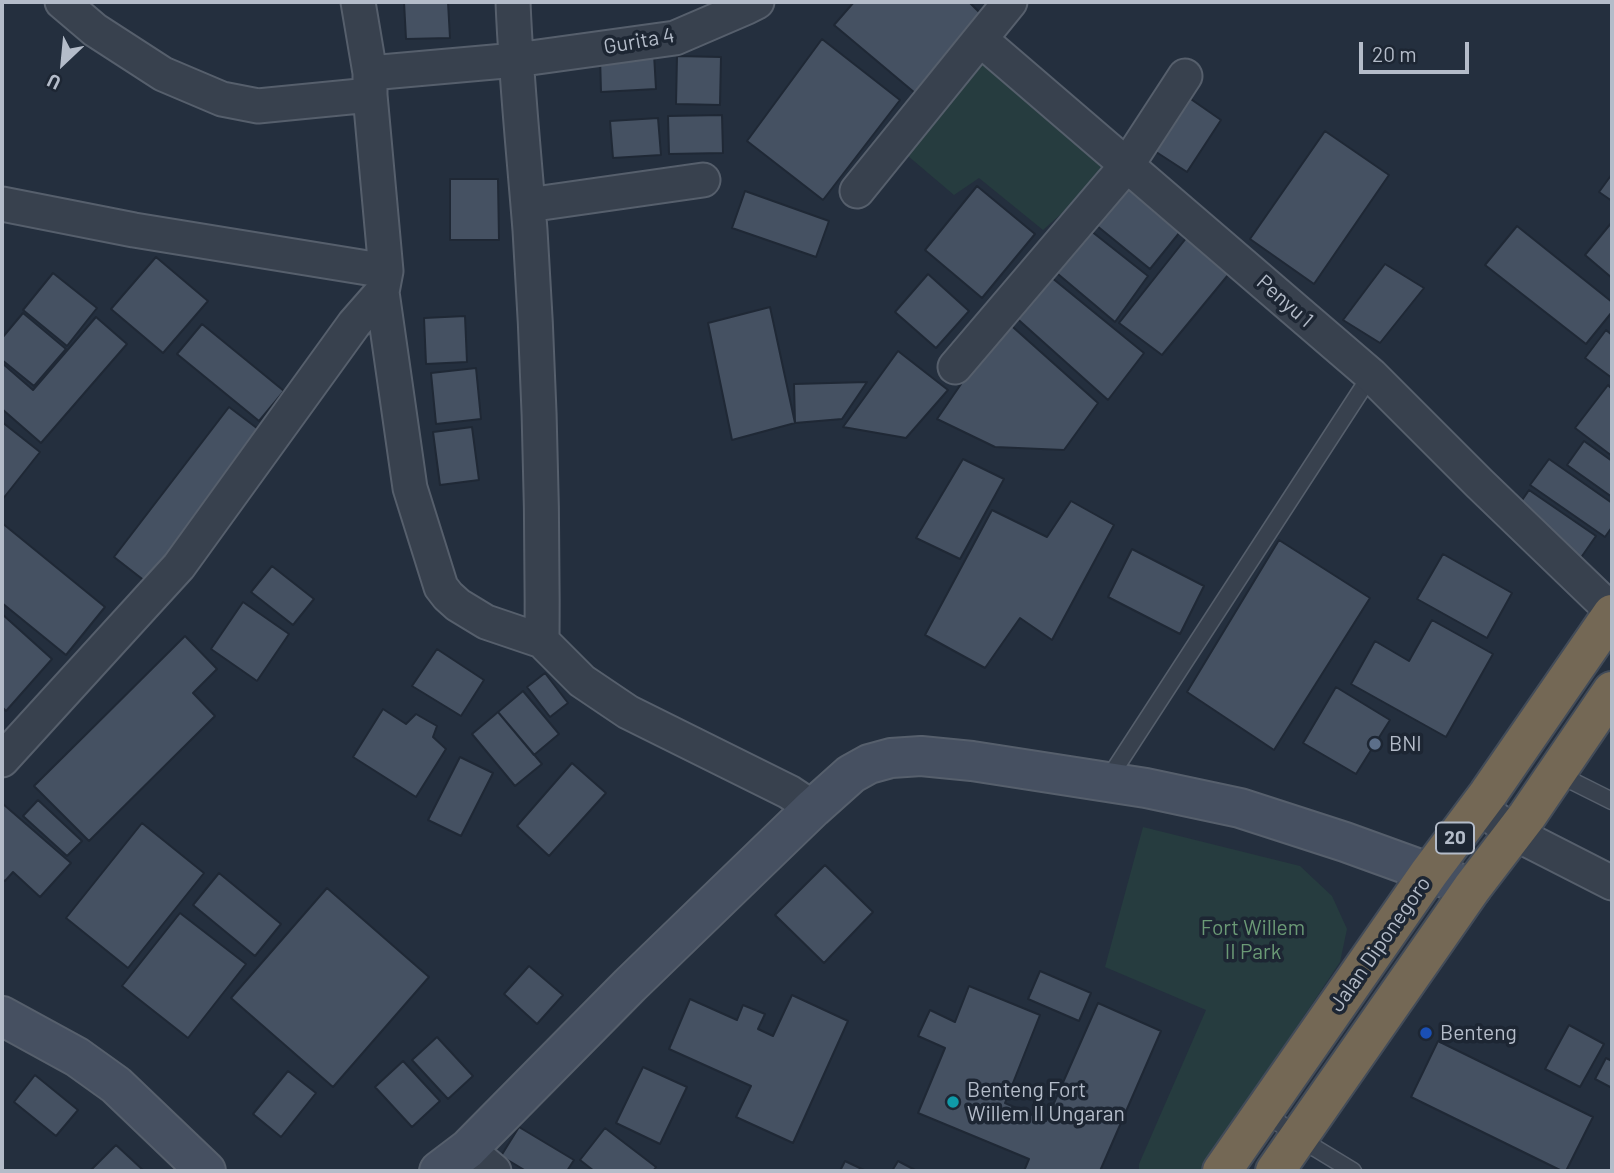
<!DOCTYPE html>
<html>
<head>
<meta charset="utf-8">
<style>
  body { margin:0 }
  #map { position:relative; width:1614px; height:1173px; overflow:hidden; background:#242f3e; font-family:Barlow,sans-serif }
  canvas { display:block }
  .frame { position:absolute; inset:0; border:4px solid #b4bcc9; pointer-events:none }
  .north { position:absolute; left:28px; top:28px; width:70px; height:70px; -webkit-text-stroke:5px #1d2633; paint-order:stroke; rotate:206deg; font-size:19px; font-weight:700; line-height:28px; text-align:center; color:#b4bcc9 }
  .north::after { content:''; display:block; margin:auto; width:24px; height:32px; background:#b4bcc9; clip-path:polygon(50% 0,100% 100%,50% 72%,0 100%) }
  .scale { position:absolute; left:1359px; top:42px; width:110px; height:32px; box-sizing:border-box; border:4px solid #b4bcc9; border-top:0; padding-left:9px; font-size:21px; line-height:24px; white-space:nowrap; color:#b4bcc9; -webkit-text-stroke:5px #1d2633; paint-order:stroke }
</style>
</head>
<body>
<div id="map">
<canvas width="1614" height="1173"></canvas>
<div class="frame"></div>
<div class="north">U</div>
<div class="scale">20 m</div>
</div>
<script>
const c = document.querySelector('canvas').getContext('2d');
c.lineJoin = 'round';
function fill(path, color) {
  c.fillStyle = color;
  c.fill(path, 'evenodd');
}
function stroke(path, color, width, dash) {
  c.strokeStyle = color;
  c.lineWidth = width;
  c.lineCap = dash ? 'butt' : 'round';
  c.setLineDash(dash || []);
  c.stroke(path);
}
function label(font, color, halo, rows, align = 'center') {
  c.font = font + ' Barlow,sans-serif';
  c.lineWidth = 7;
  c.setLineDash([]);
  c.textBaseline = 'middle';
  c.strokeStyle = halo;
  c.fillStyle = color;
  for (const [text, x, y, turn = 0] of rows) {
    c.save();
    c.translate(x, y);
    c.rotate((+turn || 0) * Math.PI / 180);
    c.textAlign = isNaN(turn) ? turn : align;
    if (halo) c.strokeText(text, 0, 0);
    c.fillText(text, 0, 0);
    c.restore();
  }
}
const green = new Path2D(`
  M985 53 1113 168 1043 230 979 178 954 195 901 150Z
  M1143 827 1300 866 1332 896 1347 929 1340 962 1201 1171H1139V1164L1206 1010 1105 967Z`);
const building = new Path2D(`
  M404 2H448L450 38 406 39Z
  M854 2H969L984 17 915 93 834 25Z
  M822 39 900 100 823 200 747 141Z
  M654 54 656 89 601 92 600 56Z
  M677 56 721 57 720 105 676 104Z
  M1185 95 1221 120 1187 172 1150 148Z
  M722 115 723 153 669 154 668 116Z
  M658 118 661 155 613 158 610 121Z
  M1325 131 1389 175 1314 284 1250 239Z
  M1612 174V201L1599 192Z
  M1128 176 1184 227 1150 269 1091 221Z
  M450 179H498L499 240H450Z
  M977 186 1035 234 982 298 925 250Z
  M745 191 829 221 816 257 732 228Z
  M1612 222V278L1585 255Z
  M1517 226 1612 302V312L1586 344 1485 265Z
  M1086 227 1148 276 1115 322 1052 269Z
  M1191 232 1233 269 1162 355 1119 323Z
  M156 257 208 301 163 353 111 309Z
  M1385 264 1424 288 1380 343 1343 320Z
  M53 273 97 308 67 346 23 310Z
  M1046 273 1144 353 1108 400 1012 314Z
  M928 274 969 311 936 348 895 312Z
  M770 307 795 423 732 440 708 323Z
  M23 313 66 349 34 386 2 360V338Z
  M465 316 467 362 426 364 424 318Z
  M96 317 127 344 41 443 2 409V363L33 390Z
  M1005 320 1098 403 1064 450 995 447 937 419Z
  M202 324 284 391 259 421 177 354Z
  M1606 330 1612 335V378L1585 358Z
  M898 351 948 390 906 438 843 427Z
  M476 368 481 419 436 424 431 373Z
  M867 382 842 419 795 423 794 384Z
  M1608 385 1612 389V456L1575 428Z
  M229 407 266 435 150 585 114 557Z
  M2 422 40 452 2 500Z
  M472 427 479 480 440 485 433 432Z
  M1584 441 1612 461V497L1567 465Z
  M963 459 1004 479 960 559 916 538Z
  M1549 459 1612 503V527L1605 537 1530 485Z
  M1529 490 1596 536 1580 559 1514 512Z
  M1071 501 1114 525 1052 640 1020 618 985 668 925 635 992 510 1047 537Z
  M2 523 105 607 66 655 2 603Z
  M1279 540 1370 598 1274 750 1187 692Z
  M1132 549 1204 586 1180 634 1108 597Z
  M1443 554 1512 593 1487 638 1417 599Z
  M272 566 314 599 293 625 251 592Z
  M243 602 289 634 257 681 211 649Z
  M2 614 52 659 6 711 2 707Z
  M1432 620 1493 654 1446 737 1351 684 1375 641 1409 661Z
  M185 636 217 669 193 693 215 716 89 841 34 786Z
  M437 649 484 680 461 716 412 686Z
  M545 673 568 703 550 717 527 687Z
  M1336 687 1390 720 1356 774 1303 743Z
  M523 691 559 734 534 755 498 712Z
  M383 709 406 724 416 714 437 726 433 737 446 749 416 797 353 757Z
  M498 712 542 764 515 786 472 734Z
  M460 757 493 773 461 836 428 820Z
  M572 763 606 793 549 856 517 826Z
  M38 800 82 841 67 856 23 816Z
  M3 804 71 863 40 897 13 872 5 881 2 879V806Z
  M142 823 204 873 128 968 66 918Z
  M825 865 873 912 824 963 775 915Z
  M219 873 281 924 255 956 193 905Z
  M327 888 429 977 333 1087 231 998Z
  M180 913 246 964 188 1038 122 986Z
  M529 966 563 995 537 1024 504 994Z
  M1040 971 1091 993 1079 1021 1028 999Z
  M969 986 1040 1015 1005 1103 1046 1121 1098 1003 1161 1031 1100 1171H1024L1029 1159 918 1113 945 1048 918 1036 930 1010 955 1022Z
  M792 995 848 1021 793 1143 736 1117 751 1086 669 1049 690 999 737 1020 743 1005 765 1014 758 1029 773 1036Z
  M1569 1025 1604 1044 1580 1087 1545 1069Z
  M437 1037 473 1076 448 1099 412 1060Z
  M1438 1041 1593 1117 1566 1171H1562L1411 1097Z
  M1606 1058 1612 1061V1088L1595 1079Z
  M403 1061 440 1101 412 1127 375 1087Z
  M643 1067 687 1087 660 1144 616 1123Z
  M288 1071 316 1093 281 1137 253 1114Z
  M35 1075 78 1110 56 1136 14 1102Z
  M519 1127 574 1160 567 1171H526L501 1156Z
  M605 1128 656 1167 653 1171H594L580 1160Z
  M116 1145 144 1171H90Z
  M845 1161 866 1171H840Z
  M898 1161 917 1171H892Z`);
const lane = new Path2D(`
  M1556 773 1612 801
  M1107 781 1371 375
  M1264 1111 1297 1137 1353 1171`);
const street = new Path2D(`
  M62 2 95 30 163 74 222 99 258 106 370 95
  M358 2 370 73V95L386 271 382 292 410 488 441 587 448 596 458 605 486 622 542 641 582 681 628 712 789 792 813 808
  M513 2C516 78 524 154 530 230 539 367 543 504 542 641
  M1010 2 980 39 1371 375 1479 483 1612 611
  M370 73 516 60 675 38 747 7 757 2
  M857 191 980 39
  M2 204 134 230 386 271
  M528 205 703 180
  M955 367 1127 165 1185 76
  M2 760 179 566 354 324 382 292
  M1478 806 1514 833 1612 883
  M468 1149 494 1171`);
const secondary = new Path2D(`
  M2 1016 77 1057 116 1085 206 1171
  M439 1171 468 1149 630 985 813 808 851 774 869 764 891 758 921 756 972 761 1146 788 1240 808 1345 842 1472 888`);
const highway = new Path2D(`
  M1222 1171 1429 873 1488 794 1612 614
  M1275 1171 1472 888 1527 816 1612 691`);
const markers = [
  [1375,744,7,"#5c6f8a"],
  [1426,1033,7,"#1a4fb4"],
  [953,1102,7,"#0f9aa8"]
];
const shields = [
  [1455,838,38]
];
const shieldNames = [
  ["20",1455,838]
];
const streetNames = [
  ["Gurita 4",639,41,-10],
  ["Penyu 1",1285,301,41],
  ["Jalan Diponegoro",1380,944,-55]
];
const poiNames = [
  ["BNI",1389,744],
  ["Benteng",1440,1033],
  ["Benteng Fort",967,1090],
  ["Willem II Ungaran",967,1114]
];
const parkNames = [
  ["Fort Willem",1253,928],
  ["II Park",1253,952]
];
fill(green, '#263c3f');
fill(building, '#455162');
stroke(building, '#1f2835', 2);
stroke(lane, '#565f6c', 19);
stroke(street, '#565f6c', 37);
stroke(secondary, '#565f6c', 42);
stroke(highway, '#434c59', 42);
stroke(lane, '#38414e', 16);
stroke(street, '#38414e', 33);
stroke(secondary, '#465061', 38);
stroke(highway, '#746855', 38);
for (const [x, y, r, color] of markers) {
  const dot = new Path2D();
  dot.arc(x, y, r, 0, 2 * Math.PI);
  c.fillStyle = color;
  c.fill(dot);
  stroke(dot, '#1d2633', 2.5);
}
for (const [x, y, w] of shields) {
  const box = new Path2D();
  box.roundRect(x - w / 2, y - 15.5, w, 31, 5);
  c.fillStyle = '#1d2633';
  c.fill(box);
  stroke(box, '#b4bcc9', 2);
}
label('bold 19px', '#b4bcc9', null, shieldNames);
label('21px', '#b4bcc9', '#1d2633', streetNames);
label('21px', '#b4bcc9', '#1d2633', poiNames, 'left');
label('21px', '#6b9a76', '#1d2633', parkNames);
</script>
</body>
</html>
